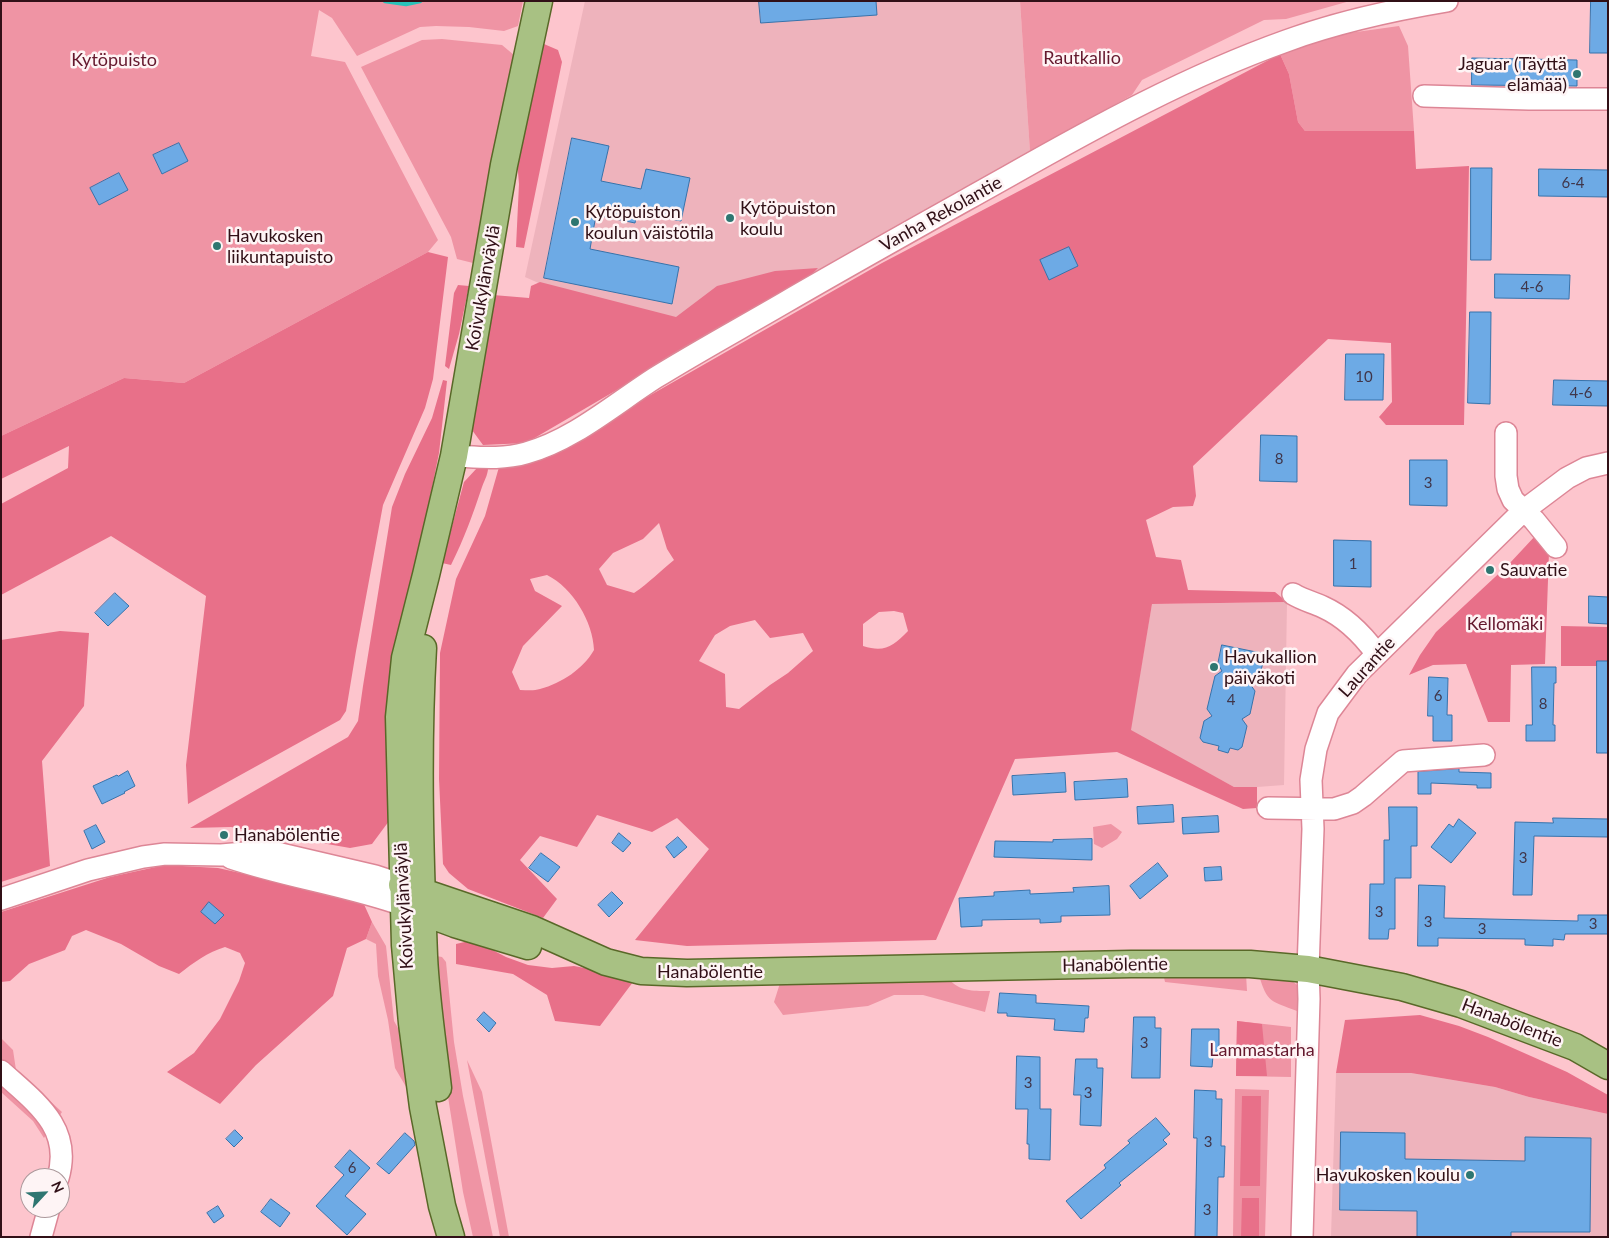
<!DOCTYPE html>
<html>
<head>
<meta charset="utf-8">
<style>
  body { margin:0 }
  #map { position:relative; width:1609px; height:1238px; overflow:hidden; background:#fdc5cd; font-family:Lato,sans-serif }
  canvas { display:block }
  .frame { position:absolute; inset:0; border:2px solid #311017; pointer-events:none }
  .north { position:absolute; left:20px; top:1168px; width:50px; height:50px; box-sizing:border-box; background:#fef4f5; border:1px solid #ac999c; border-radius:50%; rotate:65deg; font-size:14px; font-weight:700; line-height:20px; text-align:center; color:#311017 }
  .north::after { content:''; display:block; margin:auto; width:18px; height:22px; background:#2e7671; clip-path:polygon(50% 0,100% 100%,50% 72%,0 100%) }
</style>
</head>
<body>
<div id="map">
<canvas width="1609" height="1238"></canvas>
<div class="frame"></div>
<div class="north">N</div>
</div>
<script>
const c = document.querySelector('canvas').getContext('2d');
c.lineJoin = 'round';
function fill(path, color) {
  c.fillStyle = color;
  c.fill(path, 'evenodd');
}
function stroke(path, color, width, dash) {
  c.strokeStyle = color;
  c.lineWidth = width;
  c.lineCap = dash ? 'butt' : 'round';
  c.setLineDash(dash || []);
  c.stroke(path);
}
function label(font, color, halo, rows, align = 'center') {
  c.font = font + ' Lato,sans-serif';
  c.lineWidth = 5;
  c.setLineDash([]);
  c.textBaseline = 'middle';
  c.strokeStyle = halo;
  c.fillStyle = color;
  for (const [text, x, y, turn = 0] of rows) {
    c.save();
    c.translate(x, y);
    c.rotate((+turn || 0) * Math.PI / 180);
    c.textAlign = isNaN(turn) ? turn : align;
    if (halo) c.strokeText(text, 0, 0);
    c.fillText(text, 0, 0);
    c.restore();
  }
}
const built = new Path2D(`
  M585 1H1020L1030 152 1032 159 684 347 525 277Z
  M1287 602 1284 785 1257 787H1234L1130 731 1152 604Z
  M1336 1073H1411L1495 1087 1529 1097 1608 1114V1237H1331Z`);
const green = new Path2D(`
  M1 1H523L518 26 504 31 469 27 436 26 420 27 357 56 332 18 319 10 311 56 345 62 438 240 428 252 184 383 124 378 1 436Z
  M1020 1H1350L1286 19 1264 20 1142 80 1132 95 1030 152Z
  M1399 26 1408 46 1414 131H1305L1298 122 1289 74 1280 54 1342 34Z
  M442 39 502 45 514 55 473 263 457 259 451 237 361 67 422 40Z
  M1111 824 1122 832 1117 839 1102 848 1094 844 1093 827Z
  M372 922 386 946 394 1021 402 1035 412 1097 395 1068 388 1020 378 976 376 944 366 939Z
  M436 956 442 957 446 962 454 1042 463 1096 493 1237H473L463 1192 446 1084Z
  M1163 973 1246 974 1247 991 1165 982Z
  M1259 975C1273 977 1297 975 1301 993 1302 998 1300 1005 1300 1010L1297 1011C1271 1001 1267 1003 1259 975Z
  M948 977C957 992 975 991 990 991L985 1012 923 995H894L868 1006 783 1015 774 1002 781 980Z
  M1237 1021 1291 1027V1077L1236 1076Z
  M1 1038 13 1050 16 1070 62 1112 44 1138 33 1121 1 1092Z
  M467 1060 482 1092 509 1237H500Z
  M1235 1089 1269 1090 1265 1237H1233Z`);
const forest = new Path2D(`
  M544 44 558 50 562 62 524 248 516 247 519 184 517 160Z
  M1280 54 1289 74 1298 122 1305 131H1414L1416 169 1469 166 1464 425H1386L1379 417 1392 402 1391 343 1328 339 1193 466 1196 496 1193 506 1173 507 1146 520 1156 557 1181 560 1188 590 1275 592 1287 602 1152 604 1131 730 1234 787H1257V808L1243 809 1117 752 1015 759 936 940 687 946 635 940 709 849 677 818 652 832 597 815 577 847 540 836 520 860 557 899 543 918 468 889 449 873 443 864 439 779 440 653 456 579 485 516 499 467 633 405 882 263ZM659 523 667 549 674 560C660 571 649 583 634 593L607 585 599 569 613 553 643 539ZM547 575C573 588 593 622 594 650 583 669 562 683 540 689 534 691 527 690 520 690L512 672 523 646 562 606 535 591 530 579ZM894 611 903 613 908 631C893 646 885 653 863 646V624L879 612ZM755 620 770 638 803 633 813 651 788 673 770 685 739 709 726 707 725 674 699 661 715 635 730 626Z
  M428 252 448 257 433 379 425 408 383 505 356 651 346 711 340 720 188 804 186 765 206 596 111 536 1 595V504L68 468 69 446 1 479V436L124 378 184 383Z
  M818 268 807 279 526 443 483 445 472 430 493 295 529 298 531 286 540 282 676 317 717 286 775 271Z
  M458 285 469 286 459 334 449 369 445 366 454 293Z
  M443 380 447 381 439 453 415 572 392 817 372 844 350 848 231 827 190 828 348 737 358 721 363 686 392 507 405 474 432 418Z
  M486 464H488C489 473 485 479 482 487 473 514 464 539 451 565L442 563 464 482 477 468Z
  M1536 535 1549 552 1545 664 1511 665 1510 722H1488L1466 664 1433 665 1409 675 1420 655 1436 632 1509 564Z
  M1561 626 1608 627V666H1561Z
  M60 631 89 633 84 706 42 761 50 866 1 882V640Z
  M165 865 218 868 362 900 372 922 366 939 347 948 333 996 256 1065 220 1104 167 1072 194 1053 220 1019 239 981 245 963 240 953 225 947C208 952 193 963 179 974L159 966 121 944 86 930 72 936 65 950 29 964 10 981 1 982V912L110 877Z
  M473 940 506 957 528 965 552 968 574 966 636 978 600 1026 555 1021 547 995 513 974 456 964V944Z
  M1420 1015 1459 1026 1488 1037 1567 1072 1608 1095V1114L1529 1097 1495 1087 1411 1073H1336L1345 1020Z
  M1237 1021 1262 1024 1267 1076H1236Z
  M1242 1096H1261L1260 1186H1240Z
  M1242 1198H1259V1237H1241Z`);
const stream = new Path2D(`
  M385 1 406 4 420 1`);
const building = new Path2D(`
  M759 1H876L877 15 761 23Z
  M1591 1H1608V53H1590Z
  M1472 58 1577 60V86L1472 85Z
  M572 138 609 146 601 181 641 189 646 169 690 178 681 221 637 212 635 223 596 215 590 249 679 267 672 304 544 278Z
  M179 143 188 161 162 174 153 155Z
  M1471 168H1492L1491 260H1471Z
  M1539 169 1608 170V197L1539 196Z
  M119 173 128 190 99 205 90 188Z
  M1069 247 1078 266 1049 280 1040 260Z
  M1495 274 1570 275 1569 299 1495 298Z
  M1470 312H1491L1490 404 1468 403Z
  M1346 354H1384L1383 400H1345Z
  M1554 380 1608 381V406L1553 405Z
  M1261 435 1297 436V482L1260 481Z
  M1410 460H1447V506L1410 505Z
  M1334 540 1371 541V587L1334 586Z
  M115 593 129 606 108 626 95 613Z
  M1589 596 1608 597V624L1589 623Z
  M1222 645 1261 653 1264 658 1259 679 1250 684 1255 691 1250 714 1242 719 1247 726 1242 747 1238 750 1230 748 1228 753 1218 750 1219 746 1203 742 1200 738 1204 721 1212 716 1207 709 1215 676 1222 671 1218 664Z
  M1597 661H1608V753H1597Z
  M1532 667H1556V683H1554L1553 725H1555V741H1526V725H1532Z
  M1429 677 1448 678 1447 715H1452V741H1433V716H1428Z
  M1459 769V772L1491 773V788H1477V785L1431 783V794H1418V772Z
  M128 771 135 786 124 792 125 793 102 804 93 786 117 775 118 776Z
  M1065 773 1066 792 1013 795 1012 776Z
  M1127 779 1128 797 1075 800 1074 782Z
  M1173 805 1174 822 1138 824 1137 807Z
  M1389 807H1417V846H1411V878H1395V929H1389L1388 939H1369L1370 884H1384V840H1389Z
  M1218 816 1219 832 1183 834 1182 818Z
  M1553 818 1608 819V837L1534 836 1532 895H1513L1515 822 1553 823Z
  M1459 819 1476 833 1451 863 1431 847 1449 824 1453 827Z
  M96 825 105 842 92 849 84 831Z
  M619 833 631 843 623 852 612 843Z
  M678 837 687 847 674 858 666 847Z
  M1092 839V860L994 857 995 841 1053 842V840Z
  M541 853 560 867 548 882 529 868Z
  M1158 863 1168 876 1140 899 1130 886Z
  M1221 867 1222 880 1205 881 1204 868Z
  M1419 885 1445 886 1444 918 1578 921V915H1608V934H1565L1564 940 1553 939V946L1525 945V939L1438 938V946H1418Z
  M1109 886 1110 915 1061 916V922L1040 923V919L982 920V926L961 927 959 898 994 896V892L1030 890V894L1074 892 1073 888Z
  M612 892 623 903 609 917 598 905Z
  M209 902 224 915 215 924 201 912Z
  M1000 993 1036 995V1003L1089 1006 1088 1018H1085L1084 1032 1054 1030 1055 1019 1007 1016V1013H998Z
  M484 1012 496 1023 489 1032 477 1020Z
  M1134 1017H1155V1028H1161L1160 1078H1132Z
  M1192 1029H1219V1057L1213 1056 1212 1067 1191 1066Z
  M1017 1056 1040 1057V1109H1051L1050 1160 1029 1159V1144H1027L1028 1109H1016Z
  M1076 1059H1097V1068H1103L1101 1126 1080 1125 1081 1095H1074Z
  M1195 1090 1216 1091V1099H1222L1221 1146H1225L1224 1177H1218L1217 1237H1195L1197 1138H1194Z
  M1156 1118 1170 1134 1163 1140 1167 1144 1119 1183 1121 1185 1081 1219 1066 1201 1106 1168 1104 1165 1130 1143 1128 1141Z
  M235 1130 243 1138 234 1147 226 1139Z
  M1341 1132 1405 1133V1159L1525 1161V1137L1591 1138 1590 1232H1511V1237H1417V1211L1340 1210Z
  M405 1133 414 1141 415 1145 389 1174 377 1164Z
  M350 1150 370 1168 345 1196 366 1214 347 1235 316 1206 344 1175 335 1167Z
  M271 1199 290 1213 280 1227 261 1212Z
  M218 1206 224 1216 214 1223 207 1213Z`);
const minor = new Path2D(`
  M1424 96 1529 99H1608
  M1506 433V476L1508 489 1513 500 1534 520 1556 547
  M454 456C478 457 502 460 526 453 573 440 613 405 655 378 697 352 741 328 784 303 858 260 932 219 1007 177 1097 126 1188 76 1286 41 1338 22 1393 10 1447 1
  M1293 594C1303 600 1312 602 1323 607 1345 617 1362 634 1376 653
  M1268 808 1334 809 1353 803 1363 796 1403 761 1484 755
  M231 858C287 877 347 885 403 905
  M1 899 88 870 143 857 165 854 221 855 268 851 375 876 402 885
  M1 1071C35 1102 73 1127 58 1178
  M41 1237 49 1208
  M1302 1237 1309 999 1308 969 1313 829 1311 780 1316 749 1328 713 1357 674 1523 511 1567 478 1586 468 1608 463`);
const major = new Path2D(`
  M423 648C417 750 420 853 424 956 426 1000 433 1044 438 1088
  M402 885 532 929 606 962 641 971 687 973 1131 964H1250L1308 969 1402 987 1461 1004 1575 1047 1608 1066
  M409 907 455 924 528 946
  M451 1237 442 1206 423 1107 412 1023 405 945 399 717 405 658 426 575 454 456 504 165 539 1`);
const markers = [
  [1577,74,5,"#2e7671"],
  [730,218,5,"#2e7671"],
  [575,222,5,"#2e7671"],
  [217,246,5,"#2e7671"],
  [1490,570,5,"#2e7671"],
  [1214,667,5,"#2e7671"],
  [224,835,5,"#2e7671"],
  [1470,1175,5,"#2e7671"]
];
const numberNames = [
  ["6-4",1573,183],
  ["4-6",1532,287],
  ["10",1364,377],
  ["4-6",1581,393],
  ["8",1279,459],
  ["3",1428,483],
  ["1",1353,564],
  ["6",1438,696],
  ["4",1231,700],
  ["8",1543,704],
  ["3",1523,858],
  ["3",1379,912],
  ["3",1428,922],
  ["3",1593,924],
  ["3",1482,929],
  ["3",1144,1043],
  ["3",1028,1083],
  ["3",1088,1093],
  ["3",1208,1142],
  ["6",352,1168],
  ["3",1207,1210]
];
const parkNames = [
  ["Rautkallio",1082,58],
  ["Kytöpuisto",114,60],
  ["Kellomäki",1505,624],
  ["Lammastarha",1262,1050]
];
const poiNames = [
  ["Jaguar (Täyttä",1567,64,"right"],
  ["elämää)",1567,85,"right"],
  ["Kytöpuiston",740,208],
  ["koulu",740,229],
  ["Kytöpuiston",585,212],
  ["koulun väistötila",585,233],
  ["Havukosken",227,236],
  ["liikuntapuisto",227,257],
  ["Sauvatie",1500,570],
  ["Havukallion",1224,657],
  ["päiväkoti",1224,678],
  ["Hanabölentie",234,835],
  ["Havukosken koulu",1460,1175,"right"]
];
const streetNames = [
  ["Vanha Rekolantie",941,214,-29],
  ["Koivukylänväylä",483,288,-80],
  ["Laurantie",1367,667,-48],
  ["Koivukylänväylä",404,906,-93],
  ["Hanabölentie",1115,965,-1],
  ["Hanabölentie",710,972],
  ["Hanabölentie",1512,1023,21]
];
fill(built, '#eeb3bc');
fill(green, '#ef94a4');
fill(forest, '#e87089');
stroke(stream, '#29c2b9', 4.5);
fill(building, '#6daae5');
stroke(building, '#3773ab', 1);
stroke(minor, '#dd8696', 24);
stroke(major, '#596828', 29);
stroke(minor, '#fff', 21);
stroke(major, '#a8c183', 26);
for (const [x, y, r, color] of markers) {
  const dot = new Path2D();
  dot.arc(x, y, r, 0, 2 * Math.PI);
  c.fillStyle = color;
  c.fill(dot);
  stroke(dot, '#fef4f5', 2);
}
label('15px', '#40364a', null, numberNames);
label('18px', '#64182d', '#fef4f5', parkNames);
label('18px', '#311017', '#fef4f5', poiNames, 'left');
label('18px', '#311017', '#fef4f5', streetNames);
</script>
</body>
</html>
